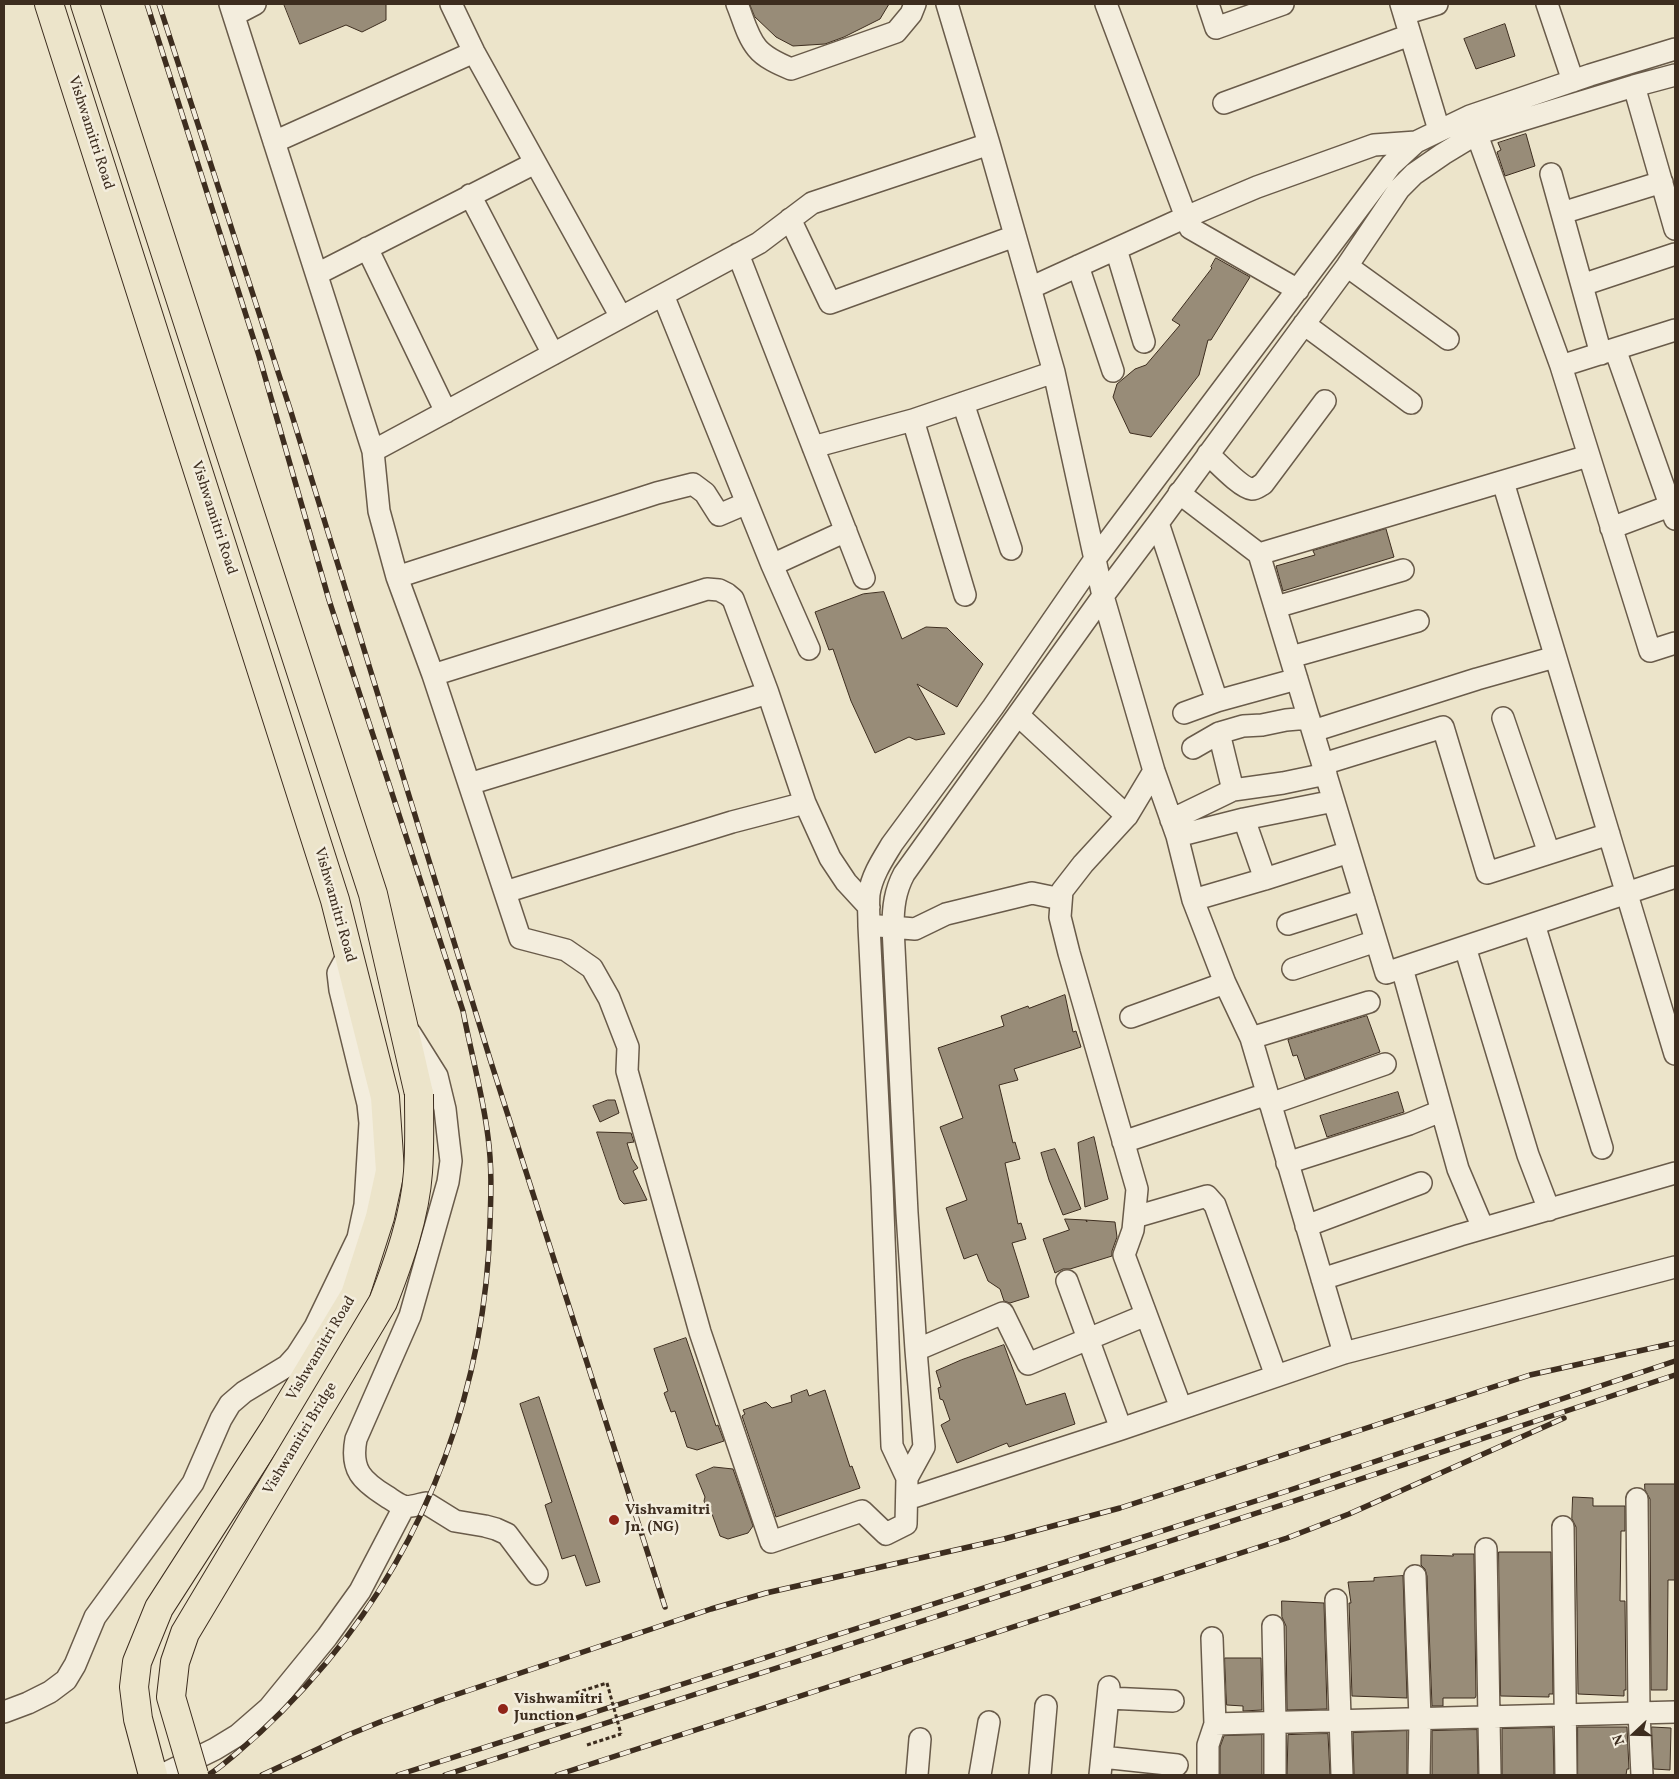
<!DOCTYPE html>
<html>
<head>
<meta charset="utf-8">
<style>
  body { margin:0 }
  #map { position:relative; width:1679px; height:1779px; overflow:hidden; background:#ece4ca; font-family:Vollkorn,serif }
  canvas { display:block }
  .frame { position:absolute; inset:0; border:5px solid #3d2d1f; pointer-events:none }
  .north { position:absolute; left:1609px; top:1709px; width:50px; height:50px; -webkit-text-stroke:4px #f3eddd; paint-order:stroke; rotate:249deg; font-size:14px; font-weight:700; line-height:20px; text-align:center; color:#3d2d1f }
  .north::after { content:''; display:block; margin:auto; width:18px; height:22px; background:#3d2d1f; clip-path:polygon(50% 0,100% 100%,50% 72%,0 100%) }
</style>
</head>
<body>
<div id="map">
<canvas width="1679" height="1779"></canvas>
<div class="frame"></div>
<div class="north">N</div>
</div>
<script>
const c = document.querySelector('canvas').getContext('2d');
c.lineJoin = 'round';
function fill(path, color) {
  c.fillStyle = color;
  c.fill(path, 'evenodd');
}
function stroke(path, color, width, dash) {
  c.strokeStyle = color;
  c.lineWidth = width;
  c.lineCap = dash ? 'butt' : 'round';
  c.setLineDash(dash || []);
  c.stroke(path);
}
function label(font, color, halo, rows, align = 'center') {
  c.font = font + ' Vollkorn,serif';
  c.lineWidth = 5;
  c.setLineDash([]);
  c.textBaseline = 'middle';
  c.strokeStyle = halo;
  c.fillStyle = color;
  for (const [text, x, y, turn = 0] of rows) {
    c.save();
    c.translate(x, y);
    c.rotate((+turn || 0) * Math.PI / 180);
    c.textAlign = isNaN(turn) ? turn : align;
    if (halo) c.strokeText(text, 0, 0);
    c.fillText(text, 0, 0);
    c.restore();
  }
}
const building = new Path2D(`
  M284 4H386V20L362 32 346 25 300 44Z
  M750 4H889L880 19 844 37 825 44 793 46 776 37 755 17Z
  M1505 24 1515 56 1476 69 1464 39Z
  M1526 134 1535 166 1505 176 1497 152 1501 150 1498 143Z
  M1216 258 1250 277 1211 340H1208L1199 375 1151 437 1130 433 1113 397 1117 384 1135 369 1146 365 1180 325 1172 320 1212 268 1211 267Z
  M1386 529 1394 557 1283 591 1276 566 1315 555 1313 551Z
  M884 592 902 639 926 627 947 628 983 664 957 707 917 684 945 734 916 740 909 737 875 753 851 701 833 649 829 650 815 612 863 594Z
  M1065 995 1073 1032 1076 1031 1081 1047 1014 1069 1018 1080 999 1085 1013 1143 1015 1142 1020 1159 1005 1163 1018 1224 1021 1223 1026 1239 1012 1243 1029 1297 1010 1303 1004 1301 1000 1289 988 1281 977 1254 964 1259 946 1208 967 1200 940 1127 963 1118 938 1048 1004 1026 1001 1016 1028 1006 1029 1008Z
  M1367 1016 1380 1052 1305 1079 1297 1055 1293 1056 1288 1040Z
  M1398 1092 1404 1112 1327 1137 1320 1116Z
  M608 1100H615L619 1113 600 1122 593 1106Z
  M597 1132 631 1133 634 1142 627 1143 632 1159 638 1168 633 1171 647 1200 624 1204 620 1200Z
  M1094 1137 1108 1199 1085 1207 1078 1143Z
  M1055 1149 1081 1209 1063 1215 1049 1180 1041 1153Z
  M1065 1219 1086 1220 1087 1222 1086 1220 1115 1222 1117 1237 1112 1251V1256L1070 1269H1063L1055 1273 1043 1239 1069 1230Z
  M686 1338 716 1426 718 1425 724 1441 697 1450 687 1447 675 1411 671 1412 664 1393 668 1391 654 1349Z
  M1004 1345 1026 1405 1065 1393 1075 1424 1009 1447 1007 1443 957 1463 941 1425 950 1420 943 1400 940 1399 938 1388 941 1387 936 1371 961 1360Z
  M807 1390 809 1396 825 1390 850 1467 852 1466 860 1488 776 1517 742 1416 745 1414 743 1410 766 1402 772 1408 792 1402 791 1396Z
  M539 1397 600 1582 586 1586 575 1555 562 1559 545 1505 552 1502 520 1404Z
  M714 1467 733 1469 753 1526 748 1533 728 1539 720 1536 712 1514H709L704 1501 705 1497 696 1475Z
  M1645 1484H1675V1580H1668L1667 1690H1651L1650 1499 1645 1490Z
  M1573 1497 1593 1498V1506H1625V1531H1621L1620 1601H1625L1626 1690H1624V1696L1578 1694 1576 1527 1572 1519Z
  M1499 1552H1551L1553 1694H1549V1697L1501 1696Z
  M1453 1554H1474L1476 1696 1475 1698H1443V1706H1432L1427 1576 1425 1569 1421 1565V1555L1453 1556Z
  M1403 1576 1407 1698 1352 1696 1349 1603H1351L1348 1582 1374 1581V1578Z
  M1282 1601 1324 1603 1327 1709 1287 1710 1286 1626 1282 1617Z
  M1225 1658H1261L1262 1710 1243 1711V1706L1227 1705Z
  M1578 1727H1627L1629 1769H1627L1626 1775H1578Z
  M1652 1727 1671 1728 1670 1770 1654 1769Z
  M1553 1728 1554 1775H1502V1729Z
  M1477 1730 1478 1775H1432V1731Z
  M1407 1731V1775H1354L1353 1733Z
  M1328 1734 1330 1775H1287L1288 1735Z
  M1262 1735V1775H1220V1747L1224 1736Z`);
const path = new Path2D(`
  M576 1693 607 1683
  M587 1745 621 1734`);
const minor = new Path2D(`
  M230 4 373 451 379 511 397 577 433 675 520 938 566 950 592 968 609 998 628 1047 627 1071 700 1332 771 1542 862 1511 886 1534 906 1524 907 1478 892 1446 882 1186 869 926C869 915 868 904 869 894 872 875 883 859 892 844L993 707 1095 559 1391 165 1416 142 1470 116 1590 75 1675 49
  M451 4 474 52 621 317
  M737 4C743 18 747 36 757 48 765 58 779 64 791 69L896 32 911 14 915 4
  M947 4 989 144 1054 372 1103 596 1154 771 1177 836 1193 900 1225 983 1251 1038 1344 1353
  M1208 4 1216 28 1283 4
  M1401 4 1439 130
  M1547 4 1573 81
  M1404 14 1437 4
  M234 15 255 4
  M1634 86 1675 229
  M1224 103 1410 35
  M1472 121 1561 366 1650 651 1675 643
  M274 142 474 52
  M1551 174 1601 354
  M470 195 553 354
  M1562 213 1662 182
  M790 219 830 303 1015 236
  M367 248 446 412
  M1116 249 1144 342
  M738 254 864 578
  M1078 266 1113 371
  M1347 266 1448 339
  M317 274 535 163
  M1582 285 1675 254
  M1030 288 1186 217 1106 4
  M1298 290 1190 228 1186 217 1257 187 1374 145 1416 142
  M663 295 772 565 809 649
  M1304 324 1411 403
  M1615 349 1675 519
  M1561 366 1675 330
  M963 403 1011 549
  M813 447 913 420
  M373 451 759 243 812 203 989 144
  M1208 454C1217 462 1241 488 1252 489 1256 489 1259 486 1263 484L1325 401
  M1503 482 1675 1054
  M1179 493 1259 554 1386 973 1675 877
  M1158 523 1217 701 1297 679
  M1611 528 1675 504
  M1259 554 1588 456
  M772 565 846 531
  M397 577 657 493 693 484 705 493 719 515 747 503
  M965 595 913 420 1054 372
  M1276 607 1403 570
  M1291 657 1418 621
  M433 675 707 589 719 590 727 594 733 599 768 693 805 803 830 858 846 882 869 907
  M1184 713 1217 701
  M1018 715 1127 816
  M1503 718 1549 853
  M1313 731 1477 679 1555 657
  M1219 733 1243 726 1262 725 1286 720 1309 718
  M1193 748 1219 733 1233 790
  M1323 764 1443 727 1487 873 1609 834
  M1154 771 1127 816 1083 864 1062 891 1060 917 1069 953 1137 1189 1133 1230 1124 1255 1181 1408
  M469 784 768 693
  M1244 819 1265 879
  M1171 820 1233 790 1283 783 1326 774
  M1177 836 1244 819 1334 801
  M505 892 732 822 805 803
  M1193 900 1265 879 1349 852
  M1288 924 1364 900
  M1534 924 1602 1148
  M879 926 915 929 946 914 1032 893 1061 899
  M1465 947 1528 1155 1549 1210
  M1402 968 1458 1169 1483 1228
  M1293 969 1376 941
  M1131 1017 1225 983
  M410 1033 437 1076 445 1109 448 1136 451 1161 448 1182 410 1316 356 1439C350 1470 362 1481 386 1496 391 1499 397 1504 403 1506 409 1508 420 1504 426 1503L455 1521 485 1526 496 1529 507 1534 537 1574
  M1251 1038 1369 1002
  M1270 1104 1385 1064
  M1123 1142 1267 1094
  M1287 1163 1409 1124 1441 1111
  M1135 1217 1207 1196 1215 1205 1276 1376
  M1306 1226 1421 1183
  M1322 1279 1460 1235 1675 1173
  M1067 1281 1121 1429
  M916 1350 1003 1313 1028 1364 1146 1315
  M907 1478 924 1447 916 1350 907 1213 893 927C893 907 895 891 904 874L1103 596 1158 523 1347 266 1399 189 1414 174 1443 154 1476 134 1634 86 1675 75
  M907 1499 1121 1429 1344 1353 1675 1267
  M1637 1499 1639 1713 1642 1775
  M1563 1527 1566 1775
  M1486 1549 1490 1775
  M1415 1576 1420 1719 1419 1775
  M1336 1600 1342 1775
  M1273 1626 1275 1722V1775
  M1108 1698 1173 1701
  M4 1712 28 1703 50 1692 66 1680 75 1665 95 1617 193 1483 221 1419 230 1404 244 1392 287 1366 297 1355 315 1327 358 1238 365 1205 370 1123 368 1104 340 990 338 973 349 953
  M1215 1724 1675 1712
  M1102 1757 1177 1765
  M162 1775 215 1749 238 1735 269 1708 327 1637 360 1591 404 1507
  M917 1775 920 1739
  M980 1775 989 1722
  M1040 1775 1046 1706
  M1100 1775 1109 1687
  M1208 1775V1745L1215 1724 1212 1638`);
const major = new Path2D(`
  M49 4 335 900 385 1097 390 1171 380 1217 355 1295 275 1428 159 1608 137 1662 134 1687 138 1719 153 1775
  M85 4 373 894 419 1094`);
const rail = new Path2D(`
  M147 4 259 356 329 600 463 1011C471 1053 483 1095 488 1137 492 1166 491 1195 490 1223 486 1383 429 1540 326 1663 299 1695 270 1725 238 1752 228 1760 219 1769 208 1775
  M159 4 291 412 490 1059 665 1607
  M262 1775 348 1735 380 1722 440 1700 711 1609 766 1593 1004 1539 1120 1508 1530 1375 1675 1343
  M398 1775 1287 1491 1675 1361
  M445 1775 1291 1502 1675 1375
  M557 1775 1287 1538 1349 1514 1564 1418`);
const pathBridge = new Path2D(`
  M607 1683 621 1734`);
const majorBridge = new Path2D(`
  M194 1775 171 1697 175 1662 185 1633 383 1302C399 1261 415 1216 418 1172 420 1146 419 1120 419 1094`);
const markers = [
  [614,1520,6,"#8f2418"],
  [503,1709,6,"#8f2418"]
];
const streetNames = [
  ["Vishwamitri Road",90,133,72],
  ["Vishwamitri Road",213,518,72],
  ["Vishwamitri Road",334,905,74],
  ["Vishwamitri Road",322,1349,-59],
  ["Vishwamitri Bridge",301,1439,-59]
];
const poiNames = [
  ["Vishvamitri",625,1511],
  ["Jn. (NG)",625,1528],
  ["Vishwamitri",514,1700],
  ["Junction",514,1717]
];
fill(building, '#988c78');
stroke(building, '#3d2d1f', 1);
stroke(minor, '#695b4a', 24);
stroke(major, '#3d2d1f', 30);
stroke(path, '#3d2d1f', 3, [4, 2.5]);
stroke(minor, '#f3eddd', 21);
stroke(major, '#ece4ca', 28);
stroke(rail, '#3d2d1f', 5.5);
stroke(rail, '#f3eddd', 4, [11]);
stroke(majorBridge, '#3d2d1f', 30, []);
stroke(pathBridge, '#3d2d1f', 3, [4, 2.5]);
stroke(majorBridge, '#ece4ca', 28);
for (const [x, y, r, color] of markers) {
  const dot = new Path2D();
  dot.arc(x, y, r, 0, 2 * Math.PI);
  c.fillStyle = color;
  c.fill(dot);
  stroke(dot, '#f3eddd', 2);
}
label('15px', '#3d2d1f', '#f3eddd', streetNames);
label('bold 15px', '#3d2d1f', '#f3eddd', poiNames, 'left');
</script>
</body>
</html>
